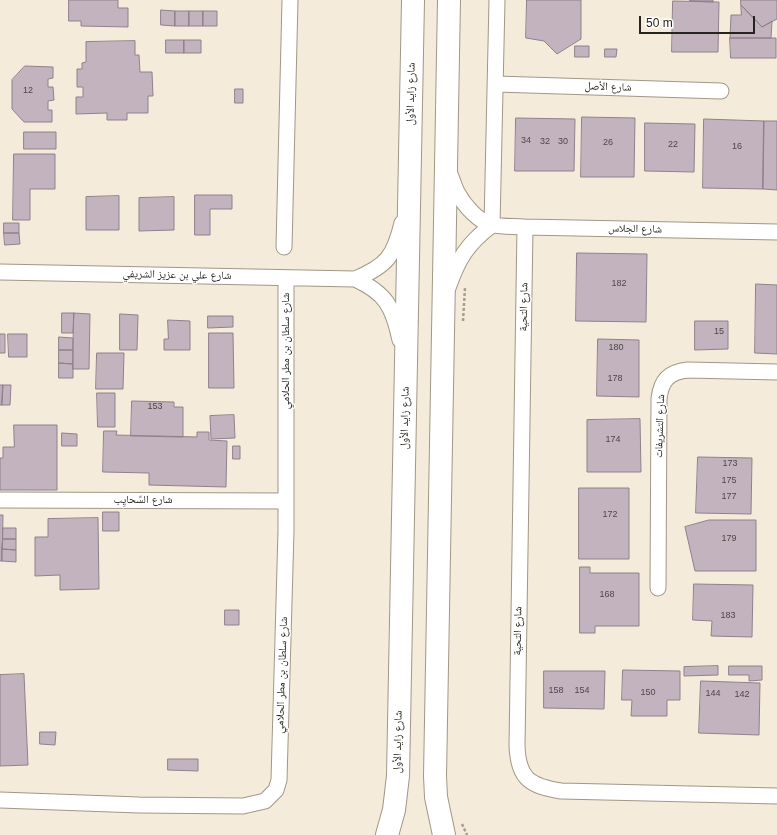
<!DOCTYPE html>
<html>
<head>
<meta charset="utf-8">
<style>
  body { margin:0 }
  #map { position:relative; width:777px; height:835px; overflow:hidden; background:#f5ebda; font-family:Arial,sans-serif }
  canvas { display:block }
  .scale { position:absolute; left:639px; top:16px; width:116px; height:18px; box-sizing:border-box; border:2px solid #27231d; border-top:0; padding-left:5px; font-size:12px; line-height:14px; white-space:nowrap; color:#27231d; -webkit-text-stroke:3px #fff; paint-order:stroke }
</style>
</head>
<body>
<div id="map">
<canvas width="777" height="835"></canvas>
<div class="scale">50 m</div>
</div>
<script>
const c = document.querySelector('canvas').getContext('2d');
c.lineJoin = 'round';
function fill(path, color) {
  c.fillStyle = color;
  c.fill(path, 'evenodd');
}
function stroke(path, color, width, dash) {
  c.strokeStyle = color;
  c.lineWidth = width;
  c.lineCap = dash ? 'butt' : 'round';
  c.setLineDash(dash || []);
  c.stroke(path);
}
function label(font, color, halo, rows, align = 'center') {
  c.font = font + ' Arial,"Noto Naskh Arabic",sans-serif';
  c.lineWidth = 3;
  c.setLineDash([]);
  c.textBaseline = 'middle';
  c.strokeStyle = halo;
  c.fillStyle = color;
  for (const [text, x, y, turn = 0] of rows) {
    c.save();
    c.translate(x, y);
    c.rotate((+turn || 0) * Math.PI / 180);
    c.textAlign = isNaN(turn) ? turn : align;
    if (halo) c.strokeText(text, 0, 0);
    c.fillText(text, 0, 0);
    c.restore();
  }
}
const building = new Path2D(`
  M69 0H118V8H128V27L81 26V21H69Z
  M527 0H581V39L557 54 544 41 526 38Z
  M690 0H713V2L690 1Z
  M741 0H777V19L762 27 741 5Z
  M673 1 719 2 718 52H672Z
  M741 5 762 27 772 21 771 38H730L731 15H741Z
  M161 10 175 11V26L161 25Z
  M175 11H189V26H175Z
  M189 11H203V26H189Z
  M203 11H217V26H203Z
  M730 38H776V58H731Z
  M166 40H184V53H166Z
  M184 40H201V53H184Z
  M135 41V55H139L140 72H152L153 96H148V113H127V120H107V113L76 114V97H83V87H77V69H82V63L86 62V42Z
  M575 46H589V57H575Z
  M605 49H617L616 57H605Z
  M25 66 53 67V78L48 79V87H53L54 100 48 101V110H52V122H24L12 109V80Z
  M235 89H243V103H235Z
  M582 117 635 118 634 177H581Z
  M516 118 575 119 574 171H515Z
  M704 119 764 121 763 189 703 188Z
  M764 121H777V190L763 189Z
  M645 123 695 124 694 172 645 171Z
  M24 132H56V149H24Z
  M14 154H55V189H30V220H13Z
  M195 195H232V209H210V235H195Z
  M119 196V230H86V197Z
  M174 197V230L139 231V198Z
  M4 223H19V233H4Z
  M4 233H19L20 244 5 245Z
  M577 253 647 254 646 322 576 321Z
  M756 284 777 285V354L755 353Z
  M62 313H74L73 333H62Z
  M74 313 90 314 89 369H73Z
  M120 314 138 315 137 350H120Z
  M208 316H233V327L208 328Z
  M168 320 190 321V350H164V339H168Z
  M695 321H728V349L695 350Z
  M209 333H233L234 388H209Z
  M0 334H5V353H0Z
  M8 334H27V357H9Z
  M59 337 73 338V350H59Z
  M598 339 639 340V397L597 396Z
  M59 350H73V364L59 363Z
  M97 353H124L123 389H96Z
  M59 363 73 364V378H59Z
  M0 385H3L2 405H0Z
  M3 385H11L10 405H2Z
  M97 393H115V427H98Z
  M132 401 174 402V407H183V437L131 436Z
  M234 415 235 438 211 439 210 416Z
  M640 419 641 472H587V420Z
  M14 425H57V490H0V458H3V447H14Z
  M104 431H117L116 435 197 437V432H209V440L227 441 226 487 149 485V473L103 472Z
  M62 433 77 434V446H62Z
  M233 446H240V459H233Z
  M698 457 752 458 751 514 696 513Z
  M579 488H629V559H579Z
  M103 512H119V531H103Z
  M0 515H3L2 561H0Z
  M98 518 99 589 60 590V575L35 576V537H48V519Z
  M709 520H756V571H695L685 527Z
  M3 528H16V539H3Z
  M3 539H16V550L2 549Z
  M2 549 16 550V562L2 561Z
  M580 567H590V573H639V626H595V633H580Z
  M694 584 753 585 752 637 711 636 712 621 693 620Z
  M225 610H239V625H225Z
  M718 666V675L684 676V667Z
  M729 666H762V680L749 681V675H729Z
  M623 670 680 671V700H667V716H631L632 700H622Z
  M544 671H605L604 709 544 708Z
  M24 674 28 765 0 766V675Z
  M701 681 760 683 759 735 699 733Z
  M40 732H56L55 745 40 744Z
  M168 759H198V771L168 770Z`);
const path = new Path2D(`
  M463 321 465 288
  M462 824 467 835`);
const minor = new Path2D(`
  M496 84 721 91
  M449 172C452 178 454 186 457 192 464 205 478 222 493 225 503 227 515 226 525 227L777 232
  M492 225 497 0
  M525 227 517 745C518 779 530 786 561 791L777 796
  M284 247 290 0
  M0 272 355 279C386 293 393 307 400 340
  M355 279C387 266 394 256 402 223
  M448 288C458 259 467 244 492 225
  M0 500 286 501
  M658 588 659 399C661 380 669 372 688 370L777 372
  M0 800 139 805 243 806 265 801 276 790 279 780 286 531V278`);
const primary = new Path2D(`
  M387 835 394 810 398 776 413 0
  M444 835 436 797 435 776 449 0`);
const numberNames = [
  ["12",28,91],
  ["34",526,141],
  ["32",545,142],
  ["30",563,142],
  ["26",608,143],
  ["22",673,145],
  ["16",737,147],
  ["182",619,284],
  ["15",719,332],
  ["180",616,348],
  ["178",615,379],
  ["153",155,407],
  ["174",613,440],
  ["173",730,464],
  ["175",729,481],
  ["177",729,497],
  ["172",610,515],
  ["179",729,539],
  ["168",607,595],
  ["183",728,616],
  ["158",556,691],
  ["154",582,691],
  ["150",648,693],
  ["144",713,694],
  ["142",742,695]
];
const streetNames = [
  ["شارع الأصل",608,87,2],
  ["شارع زايد الأول",411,94,-89],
  ["شارع الجلاس",635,229,1],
  ["شارع علي بن عزيز الشريفي",177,275,1],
  ["شارع التحية",524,307,-89],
  ["شارع سلطان بن مطر الحلامي",286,351,-90],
  ["شارع زايد الأول",405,418,-89],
  ["شارع التشريفات",660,426,-88],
  ["شارع السَّحايِب",143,500],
  ["شارع التحية",518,631,-89],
  ["شارع سلطان بن مطر الحلامي",282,675,-88],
  ["شارع زايد الأول",398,742,-89]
];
fill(building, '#c3b3bf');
stroke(building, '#90808c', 1);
stroke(minor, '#a09787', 17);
stroke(primary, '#a09787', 24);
stroke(path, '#a59e91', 2.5, [3, 2]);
stroke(minor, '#fff', 15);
stroke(primary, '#fff', 22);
label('9px', '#4e4746', null, numberNames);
label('11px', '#27231d', '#fff', streetNames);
</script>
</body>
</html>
